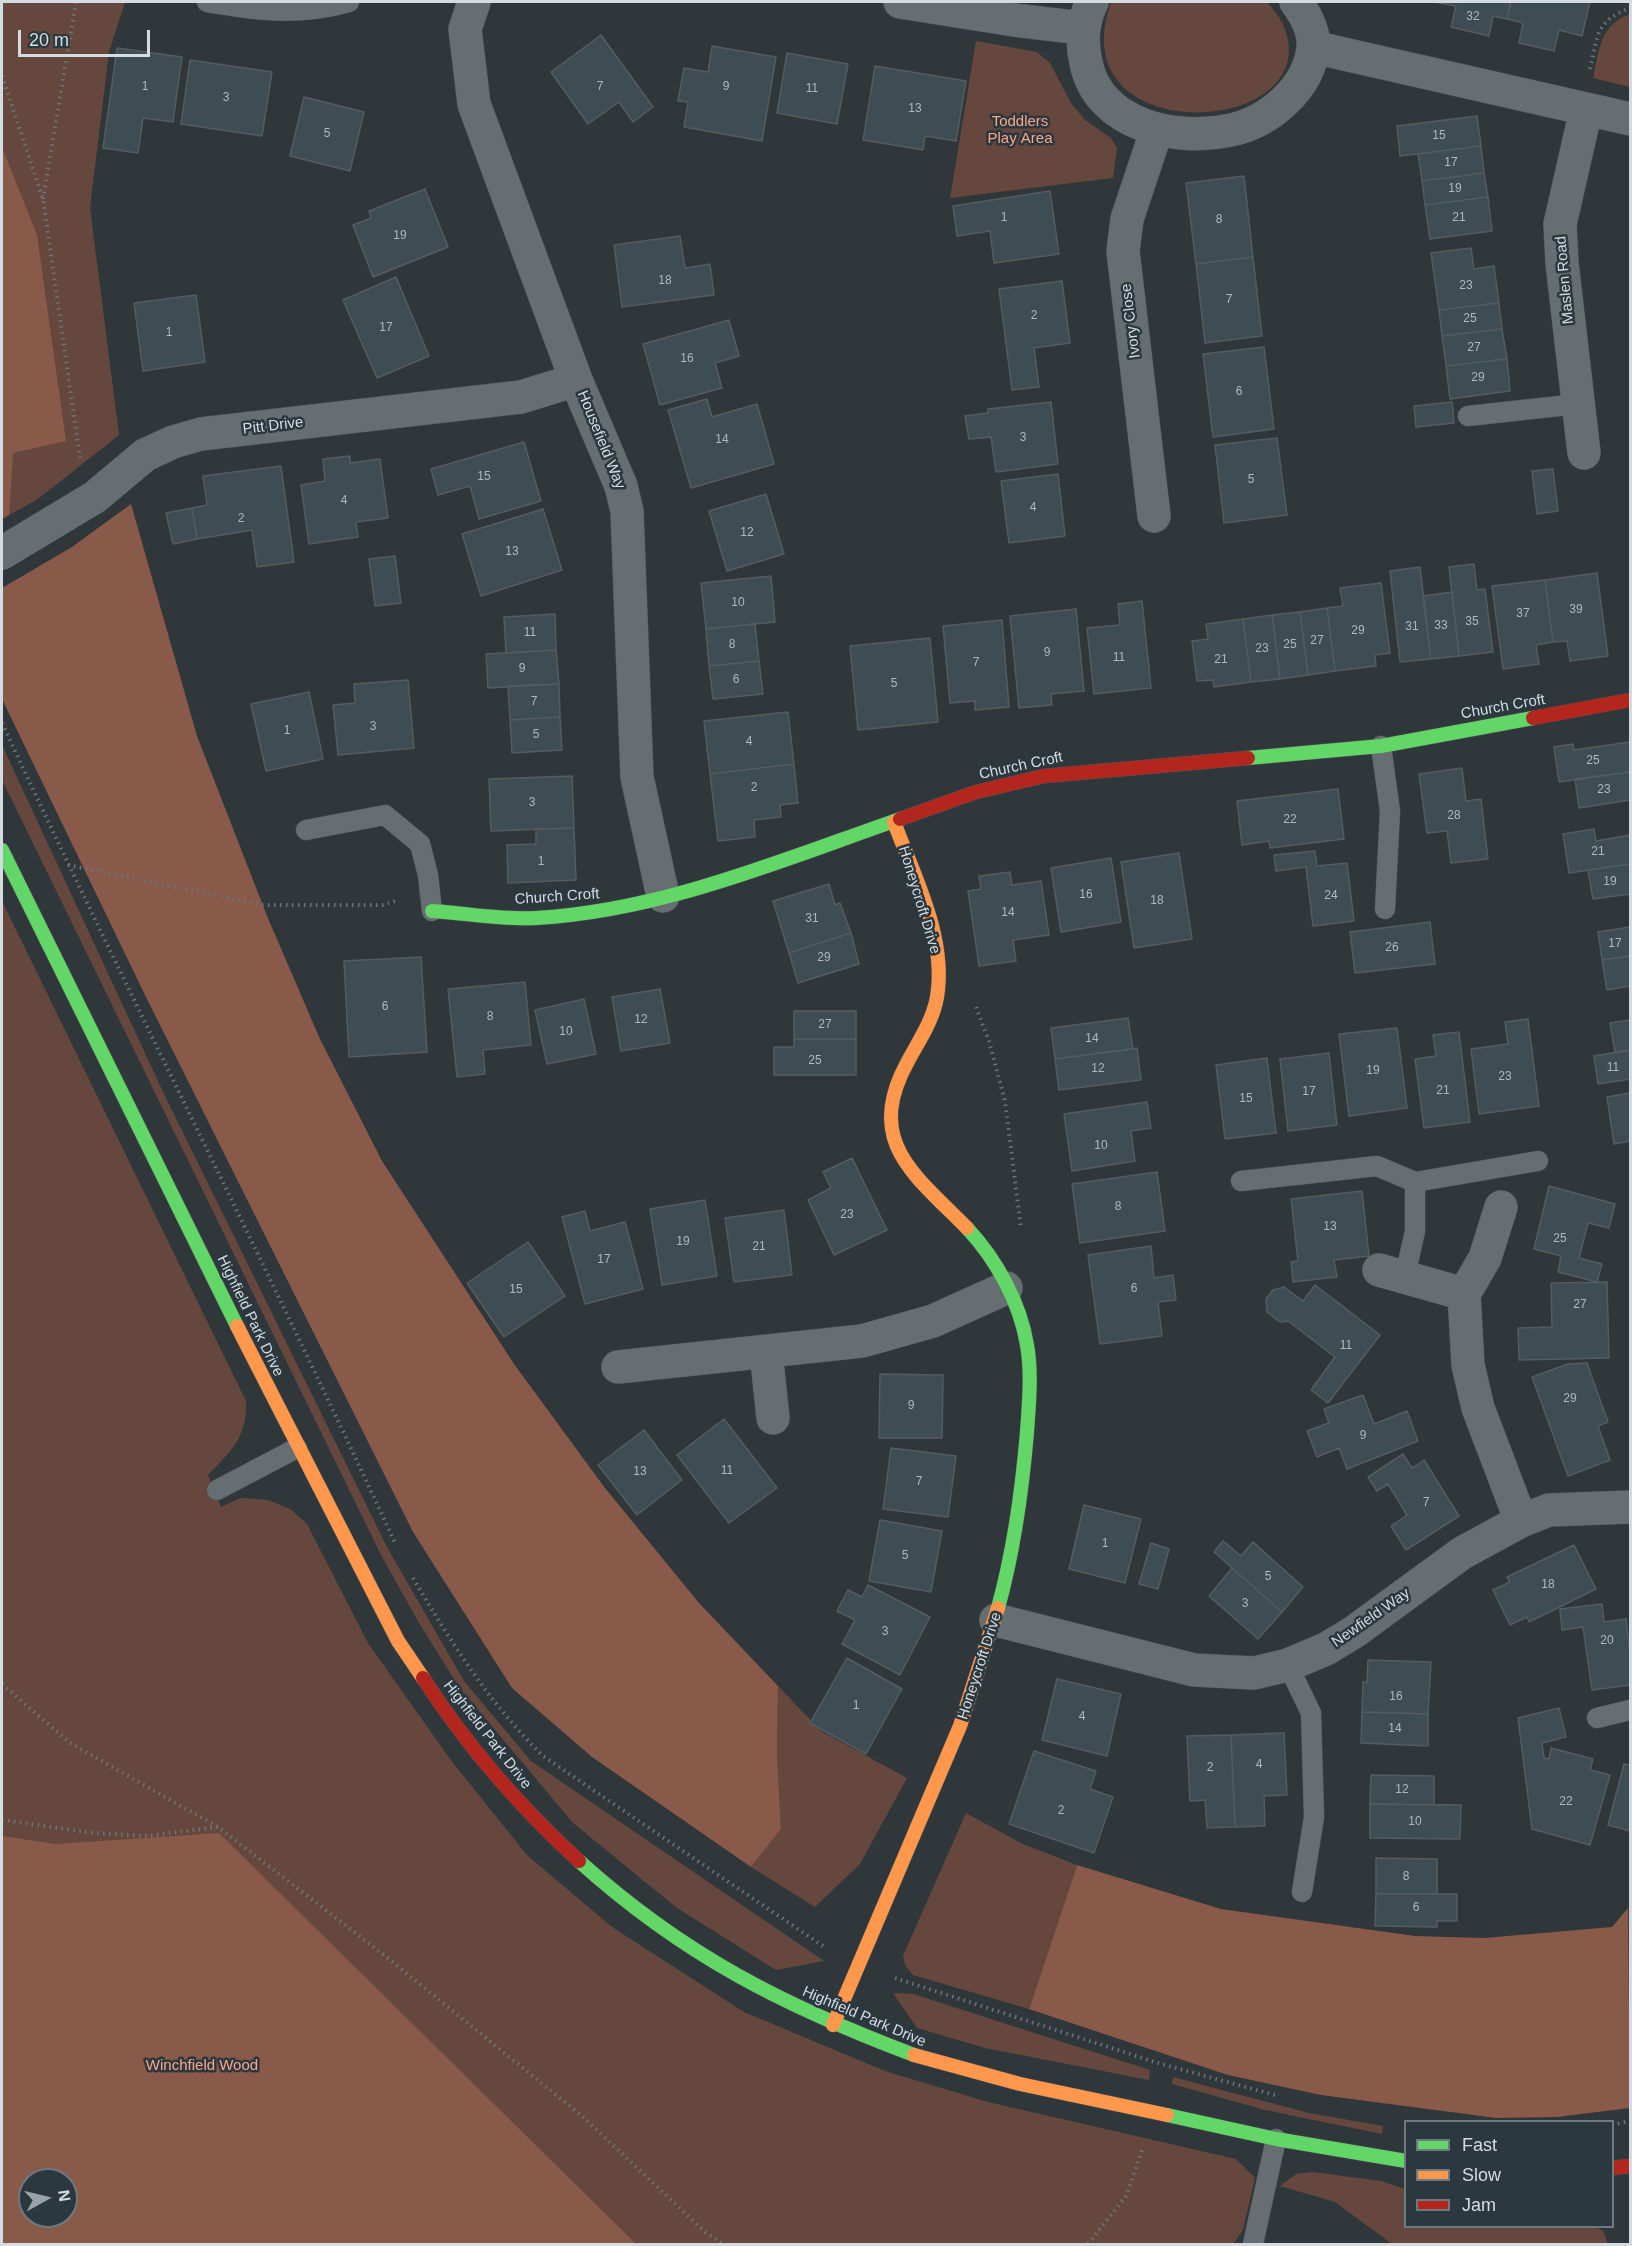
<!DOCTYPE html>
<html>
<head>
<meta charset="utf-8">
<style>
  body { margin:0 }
  #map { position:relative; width:1632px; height:2246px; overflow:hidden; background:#30373a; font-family:Arial,sans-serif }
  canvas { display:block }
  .frame { position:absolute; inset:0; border:3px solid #d4dce1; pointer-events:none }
  .legend { position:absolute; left:1404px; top:2120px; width:210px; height:108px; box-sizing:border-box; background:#2b383f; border:2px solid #6f7a80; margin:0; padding:8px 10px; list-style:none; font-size:18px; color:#d4dce1 }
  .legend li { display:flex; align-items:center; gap:12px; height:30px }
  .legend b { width:30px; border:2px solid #6f7a80 }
  .north { position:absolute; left:18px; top:2168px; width:60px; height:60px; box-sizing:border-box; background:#2b383f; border:2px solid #6f7a80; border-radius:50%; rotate:82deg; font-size:16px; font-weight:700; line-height:24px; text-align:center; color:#d4dce1 }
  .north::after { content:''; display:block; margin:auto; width:21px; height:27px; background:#9ba2a7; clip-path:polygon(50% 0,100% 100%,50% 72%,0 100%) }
  .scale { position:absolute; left:18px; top:30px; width:132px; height:27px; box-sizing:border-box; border:3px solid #d4dce1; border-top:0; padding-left:8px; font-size:18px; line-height:21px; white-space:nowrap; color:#d4dce1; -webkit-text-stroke:4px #2b383f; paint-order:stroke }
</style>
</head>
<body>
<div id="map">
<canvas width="1632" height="2246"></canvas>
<div class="frame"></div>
<ul class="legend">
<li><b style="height:8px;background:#63d668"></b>Fast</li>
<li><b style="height:8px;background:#ff974d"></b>Slow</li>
<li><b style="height:8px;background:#b3261e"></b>Jam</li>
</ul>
<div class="north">N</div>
<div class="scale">20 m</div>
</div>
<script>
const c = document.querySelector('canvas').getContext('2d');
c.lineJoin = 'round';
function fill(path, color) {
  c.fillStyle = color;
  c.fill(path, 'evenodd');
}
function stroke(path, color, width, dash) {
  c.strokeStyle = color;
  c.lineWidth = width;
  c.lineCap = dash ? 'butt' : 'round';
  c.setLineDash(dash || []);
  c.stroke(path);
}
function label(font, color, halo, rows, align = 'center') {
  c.font = font + ' Arial,sans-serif';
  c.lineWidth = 5;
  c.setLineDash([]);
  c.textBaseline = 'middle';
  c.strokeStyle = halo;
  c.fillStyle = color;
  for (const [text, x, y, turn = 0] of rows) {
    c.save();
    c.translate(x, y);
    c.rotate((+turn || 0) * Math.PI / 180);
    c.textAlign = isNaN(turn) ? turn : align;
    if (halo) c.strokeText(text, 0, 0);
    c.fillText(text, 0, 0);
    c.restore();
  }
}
const green = new Path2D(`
  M2 2H125L109 52 90 208 119 435 38 499 2 519Z
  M1111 2H1267C1272 8 1279 16 1283 24 1332 137 1057 154 1111 2Z
  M1630 14V87L1593 78C1600 48 1599 26 1630 14Z
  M976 41 1037 52 1050 63 1071 103 1085 120 1111 138 1117 148 1113 178 950 198Z
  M2 745 164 1094 388 1549 464 1681 531 1761 824 1961 776 1970 677 1908 573 1823 459 1687 419 1623 381 1555 2 780Z
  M2 901 246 1401C247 1438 232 1450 208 1475L221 1507 241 1498 268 1500 290 1509 307 1524 368 1643 450 1759 527 1855 612 1927 744 2012 885 2071 988 2102 1236 2159 1255 2178 1243 2230 1233 2244H2ZM30 2180H66V2216H30Z
  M778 1686 821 1731 907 1778 860 1864 815 1907 751 1867 781 1829 777 1753Z
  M966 1813 1023 1844 1077 1865 1029 2009 913 1975 905 1965 903 1956Z
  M893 1993 913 1994 1150 2070 1149 2080 985 2048 917 2028Z
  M1173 2077 1309 2113 1383 2126 1382 2134 1265 2110 1172 2084Z
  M1313 2172 1381 2181 1405 2189 1406 2226 1596 2227 1603 2231 1608 2244H1392L1335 2202 1280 2186 1296 2174Z`);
const forest = new Path2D(`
  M2 147 37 235 66 441 13 453 9 515 2 519Z
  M131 504 197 736 267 916 320 1039 382 1161 514 1364 605 1488 699 1603 778 1686 777 1753 781 1829 751 1867 592 1757 512 1688 413 1532 144 993 2 699V588L72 547Z
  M219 1833 636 2244H2V1836L56 1844ZM30 2180H66V2216H30Z
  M1077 1865 1221 1909 1415 1936 1484 1938 1612 1927 1628 1908 1630 2108 1557 2117 1496 2118 1321 2095 1228 2075 1029 2009Z`);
const building = new Path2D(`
  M1434 2H1511L1507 19 1493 16 1489 36 1451 27 1456 6Z
  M1511 2H1590L1582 36 1559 30 1554 51 1519 43 1523 23 1507 19Z
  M601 35 653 107 633 122 619 102 588 124 551 72Z
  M712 46 776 57 762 141 684 127 688 102 678 101 684 68 708 72Z
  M117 48 182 57 173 122 143 118 138 153 103 148Z
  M787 53 848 64 837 124 777 113Z
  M190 60 272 72 262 136 181 124Z
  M875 66 966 81 956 141 925 136 923 150 863 140Z
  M304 97 364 112 350 171 290 156Z
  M1477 116 1481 146 1400 156 1397 126Z
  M1481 146 1484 173 1422 181 1418 154Z
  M1484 173 1488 197 1425 205 1422 181Z
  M1244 176 1253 257 1196 264 1186 183Z
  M425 189 448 247 373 277 353 225 371 218 369 211Z
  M1050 191 1059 254 994 263 990 231 957 236 953 206Z
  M1488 197 1492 231 1430 239 1425 205Z
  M680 236 685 268 710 264 714 295 622 307 614 245Z
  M1471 248 1474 269 1494 266 1499 303 1439 310 1431 253Z
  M1253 257 1262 336 1205 343 1196 264Z
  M396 277 429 356 377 378 343 300Z
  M1062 281 1070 343 1034 348 1039 387 1012 390 999 289Z
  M196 295 205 362 143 371 134 303Z
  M1499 303 1502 329 1442 336 1439 310Z
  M729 320 739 356 715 363 722 388 660 405 643 344Z
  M1502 329 1507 359 1446 366 1442 336Z
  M1264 347 1274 429 1213 437 1203 354Z
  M1507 359 1510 391 1450 399 1446 366Z
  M707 399 712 417 757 404 774 464 691 488 668 410Z
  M1051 402 1058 464 996 472 991 437 969 439 965 416 988 413V409Z
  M1452 402 1454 423 1416 427 1414 406Z
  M1277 438 1287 515 1224 523 1215 445Z
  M524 442 541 501 479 519 470 486 438 495 431 469Z
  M350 456V463L380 459 388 518 356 522 358 537 309 544 301 485 325 481 323 459Z
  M281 466 294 562 257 567 252 530 197 539 192 508 207 505 203 476Z
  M1553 469 1558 511 1537 514 1532 471Z
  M1058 474 1065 536 1009 543 1001 481Z
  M766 494 784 554 727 571 709 511Z
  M192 508 197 539 173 544 166 513Z
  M543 509 562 570 481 596 462 534Z
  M395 556 401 603 375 606 369 559Z
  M1474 564 1477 590 1485 589 1493 652 1459 656 1449 567Z
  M1420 567 1431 659 1400 662 1390 571Z
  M1597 573 1608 656 1570 661 1567 641 1553 642 1545 580Z
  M771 576 775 622 706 629 701 583Z
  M1545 580 1553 642 1536 645 1539 664 1503 669 1492 586Z
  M1381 583 1390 653 1375 655 1376 666 1335 671 1327 608 1343 606 1340 588Z
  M1452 592 1459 656 1431 659 1423 596Z
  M1142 601 1151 688 1094 694 1087 628 1120 625 1118 604Z
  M1327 608 1335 671 1308 675 1300 612Z
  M1076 609 1084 691 1051 694 1052 705 1019 708 1010 616Z
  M1300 612 1308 675 1280 679 1272 615Z
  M555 614 556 650 506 653 504 617Z
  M1272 615 1280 679 1251 682 1243 619Z
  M1243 619 1251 682 1214 687 1213 680 1197 681 1192 641 1208 639 1206 624Z
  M1002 620 1009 707 975 710V701L950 703 943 626Z
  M755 624 759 661 709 666 706 629Z
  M930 638 938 722 858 730 850 646Z
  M556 650 559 684 488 688 486 654Z
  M759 661 763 694 713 699 709 666Z
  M408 680 414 748 338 755 333 705 355 703 354 684Z
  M559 684 560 717 510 720 508 686Z
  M309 692 323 759 266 771 251 704Z
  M788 712 794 764 710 774 704 721Z
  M560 717 562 750 512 753 510 720Z
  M1630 742V772L1559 782 1554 747 1573 744 1574 750Z
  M794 764 798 803 780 805 781 817 754 820 755 837 718 841 710 774Z
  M1462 768 1466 801 1481 799 1488 859 1451 863 1447 831 1427 833 1419 774Z
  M1630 772V800L1579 808 1575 779Z
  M572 776 574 828 491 831 489 779Z
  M1338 789 1344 839 1270 848 1269 841 1242 845 1237 801Z
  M574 828 576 880 508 883 507 845 536 844V829Z
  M1594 829 1596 841 1630 835V864L1569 873 1563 834Z
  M1315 851 1317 866 1347 863 1354 921 1313 926 1306 867 1276 871 1274 855Z
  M1179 853 1192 939 1134 948 1121 862Z
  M1111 858 1121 922 1061 932 1051 868Z
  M1630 864V894L1593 899 1588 870Z
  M1010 872 1012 885 1041 881 1049 935 1013 940 1016 961 979 966 968 891 981 889 979 876Z
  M829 884 835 905 840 903 851 933 789 953 773 901Z
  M1430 922 1435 964 1355 973 1350 932Z
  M1630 927V956L1602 960 1598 932Z
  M851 933 859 964 798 983 789 953Z
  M1630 956V986L1607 990 1602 960Z
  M421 957 427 1052 349 1057 344 961Z
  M525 982 531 1045 483 1050 485 1074 457 1077 448 989Z
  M660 989 670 1043 621 1051 612 997Z
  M584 999 596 1054 547 1064 535 1010Z
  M794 1011H856V1039H794Z
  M1128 1018 1133 1049 1055 1059 1051 1028Z
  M1528 1019 1539 1106 1479 1114 1471 1049 1508 1044 1505 1022Z
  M1630 1020V1050L1615 1052 1610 1023Z
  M1397 1028 1407 1108 1349 1116 1339 1034Z
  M1459 1032 1470 1122 1424 1128 1415 1059 1436 1056 1433 1035Z
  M794 1039H856V1075H774V1047H794Z
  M1137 1048 1141 1080 1059 1090 1055 1059Z
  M1630 1050V1079L1598 1084 1594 1056Z
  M1329 1053 1337 1125 1288 1131 1280 1059Z
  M1267 1058 1276 1133 1225 1139 1216 1065Z
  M1630 1093V1141L1614 1144 1607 1097Z
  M1147 1102 1151 1128 1131 1131 1135 1161 1072 1171 1064 1114Z
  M852 1158 887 1230 834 1255 808 1200 831 1188 823 1172Z
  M1157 1172 1165 1231 1080 1243 1072 1184Z
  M1549 1186 1615 1204 1609 1228 1588 1223 1579 1258 1602 1264 1597 1282 1558 1272 1561 1256 1534 1249Z
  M1362 1191 1369 1256 1334 1260 1337 1277 1293 1282 1291 1262 1298 1261 1291 1199Z
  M705 1200 717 1276 662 1285 650 1209Z
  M784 1210 792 1275 734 1282 725 1218Z
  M585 1211 590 1231 625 1222 643 1289 585 1304 562 1217Z
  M528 1242 565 1296 504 1337 467 1283Z
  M1151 1246 1154 1278 1173 1275 1176 1300 1158 1302 1162 1336 1100 1344 1088 1255Z
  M1607 1282 1609 1358 1519 1360 1518 1328 1552 1327 1551 1283Z
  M1315 1285 1380 1335 1328 1403 1311 1390 1335 1357 1288 1321 1280 1322 1267 1312 1266 1299 1273 1290 1284 1287 1303 1301Z
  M1587 1363 1608 1422 1598 1426 1610 1460 1568 1476 1532 1377 1568 1364Z
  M880 1374 943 1375 942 1438H879Z
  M1363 1395 1374 1424 1407 1411 1418 1441 1347 1469 1339 1448 1317 1457 1307 1431 1329 1423 1324 1409Z
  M724 1419 777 1488 729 1523 677 1455Z
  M644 1430 682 1480 637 1515 598 1465Z
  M891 1448 956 1456 948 1517 883 1509Z
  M1403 1454 1412 1468 1424 1460 1459 1516 1406 1550 1391 1526 1407 1515 1388 1484 1377 1491 1368 1477Z
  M1084 1505 1141 1519 1125 1583 1069 1569Z
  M880 1520 942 1531 931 1592 869 1581Z
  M1223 1541 1241 1556 1253 1542 1303 1587 1282 1612 1214 1552Z
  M1151 1543 1169 1549 1158 1589 1139 1584Z
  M1574 1545 1596 1589 1529 1622 1527 1617 1510 1625 1493 1590 1510 1582 1507 1577Z
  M1232 1568 1282 1612 1258 1639 1209 1596Z
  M868 1585 930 1617 900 1675 842 1644 855 1620 837 1611 848 1590 862 1597Z
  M1602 1604 1604 1622 1626 1619 1630 1653V1685L1592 1690 1583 1627 1562 1630 1560 1609Z
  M847 1658 902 1689 866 1754 810 1723Z
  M1368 1660 1431 1662 1428 1714 1362 1712 1363 1682H1367Z
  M1057 1679 1121 1694 1107 1756 1042 1740Z
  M1559 1708 1566 1737 1542 1743 1544 1758 1549 1759 1551 1748 1593 1759 1590 1770 1610 1775 1590 1845 1532 1829 1518 1718Z
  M1362 1712 1428 1714V1746L1361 1743Z
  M1284 1733 1287 1795 1264 1796 1265 1826 1235 1827 1231 1735Z
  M1231 1735 1235 1827 1207 1828 1205 1800 1190 1801 1187 1736Z
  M1034 1751 1096 1771 1090 1789 1113 1797 1094 1853 1009 1824Z
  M1624 1764 1630 1765V1831L1608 1825Z
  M1371 1775 1434 1776V1805L1370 1804Z
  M1370 1804 1461 1805 1460 1839 1370 1838Z
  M1376 1858 1437 1859V1894H1376Z
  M1376 1894H1457V1921H1437V1927L1375 1926Z`);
const path = new Path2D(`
  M1590 69C1598 35 1595 22 1630 8
  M2 76 43 199 80 458
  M43 199 76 2
  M2 723C130 999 269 1269 396 1545
  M68 865 263 905H383L395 901
  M976 1007 989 1041 1005 1101 1021 1228
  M413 1578C451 1642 489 1703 543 1756L823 1946
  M2 1684 70 1743 218 1827 384 1955 582 2116 705 2232 723 2244
  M2 1820 94 1833 147 1836 218 1827
  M895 1978 1161 2064 1275 2095
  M1612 2125 1630 2121
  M1088 2244 1126 2196 1142 2150`);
const lane = new Path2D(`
  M207 2C257 11 299 16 349 2
  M1468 416 1578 404
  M1381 746 1390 811 1385 909
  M306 830 385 815 420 844 428 875 432 911
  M1241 1181 1377 1166 1415 1182 1538 1161
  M1405 1276 1415 1231V1182
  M217 1490 297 1448
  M1288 1665 1311 1713 1314 1817 1302 1892
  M1597 1718 1630 1710
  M1253 2244 1276 2139`);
const street = new Path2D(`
  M474 2 465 29 474 104 576 380 621 486 627 511 637 777 663 896
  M900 2 1014 20 1082 28
  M1092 2C1082 22 1081 41 1086 63 1099 126 1176 142 1231 130 1269 122 1309 88 1313 48 1315 31 1305 14 1296 2
  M1313 47 1630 119
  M1584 453 1562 263 1560 224 1586 110
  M1154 516 1123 251 1127 219 1157 129
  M2 553 95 497 145 455 173 442 201 434 521 397 576 380
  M1501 1207 1485 1258 1464 1294 1468 1365 1478 1408 1521 1521
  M1379 1270 1464 1294
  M766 1352 773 1418
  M618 1367 862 1341 933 1321 1006 1288
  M996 1620 1194 1670 1254 1673 1288 1665 1326 1649 1354 1632 1462 1553 1521 1521 1549 1510 1630 1507`);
const fast = new Path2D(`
  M1248 758 1381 746 1533 718
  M2 850 237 1326
  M432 911C466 913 502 920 536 918 662 911 782 860 900 819
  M967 1228C996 1259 1020 1302 1027 1345 1032 1373 1029 1403 1027 1432 1022 1492 1014 1550 998 1608
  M579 1861C683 1955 784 2006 914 2055
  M1167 2115 1276 2139 1406 2161`);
const slow = new Path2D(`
  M894 822C914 876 947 938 937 997 933 1021 918 1042 907 1063 864 1142 915 1175 967 1228
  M237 1326 398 1641 423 1678
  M833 2025 960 1726 998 1608
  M914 2055 1020 2084 1167 2115`);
const jam = new Path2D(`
  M1533 718 1630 700
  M900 819 976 792 1044 776 1248 758
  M423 1678C467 1746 520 1807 579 1861
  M1612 2168 1630 2166`);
const numberNames = [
  ["32",1473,17],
  ["1",145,87],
  ["7",600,87],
  ["9",726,87],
  ["11",812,89],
  ["3",226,98],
  ["13",915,109],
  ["5",327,134],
  ["15",1439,136],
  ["17",1451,163],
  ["19",1455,189],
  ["1",1004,218],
  ["21",1459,218],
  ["8",1219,220],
  ["19",400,236],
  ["18",665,281],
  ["23",1466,286],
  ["7",1229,300],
  ["2",1034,316],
  ["25",1470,319],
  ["17",386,328],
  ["1",169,333],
  ["27",1474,348],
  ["16",687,359],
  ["29",1478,378],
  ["6",1239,392],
  ["3",1023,438],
  ["14",722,440],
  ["15",484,477],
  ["5",1251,480],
  ["4",344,501],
  ["4",1033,508],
  ["2",241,519],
  ["12",747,533],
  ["13",512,552],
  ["10",738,603],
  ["39",1576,610],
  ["37",1523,614],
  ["35",1472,622],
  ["33",1441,626],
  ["31",1412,627],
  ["29",1358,631],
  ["11",530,633],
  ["27",1317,641],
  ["8",732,645],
  ["25",1290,645],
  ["23",1262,649],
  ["9",1047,653],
  ["11",1119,658],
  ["21",1221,660],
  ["7",976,663],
  ["9",522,669],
  ["6",736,680],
  ["5",894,684],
  ["7",534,702],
  ["3",373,727],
  ["1",287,731],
  ["5",536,735],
  ["4",749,742],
  ["25",1593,761],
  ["2",754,788],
  ["23",1604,790],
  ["3",532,803],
  ["28",1454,816],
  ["22",1290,820],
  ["21",1598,852],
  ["1",541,862],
  ["19",1610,882],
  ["16",1086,895],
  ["24",1331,896],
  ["18",1157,901],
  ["14",1008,913],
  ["31",812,919],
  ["17",1615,944],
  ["26",1392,948],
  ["29",824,958],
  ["6",385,1007],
  ["8",490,1017],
  ["12",641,1020],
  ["27",825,1025],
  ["10",566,1032],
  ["14",1092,1039],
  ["25",815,1061],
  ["11",1613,1068],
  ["12",1098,1069],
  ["19",1373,1071],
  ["23",1505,1077],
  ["21",1443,1091],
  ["17",1309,1092],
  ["15",1246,1099],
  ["10",1101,1146],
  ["8",1118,1207],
  ["23",847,1215],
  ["13",1330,1227],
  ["25",1560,1239],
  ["19",683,1242],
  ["21",759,1247],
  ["17",604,1260],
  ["6",1134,1289],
  ["15",516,1290],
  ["27",1580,1305],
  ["11",1346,1346],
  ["29",1570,1399],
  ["9",911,1406],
  ["9",1363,1436],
  ["11",727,1471],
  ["13",640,1472],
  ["7",919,1482],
  ["7",1426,1503],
  ["1",1105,1544],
  ["5",905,1556],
  ["5",1268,1577],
  ["18",1548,1585],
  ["3",1245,1604],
  ["3",885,1632],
  ["20",1607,1641],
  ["16",1396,1697],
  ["1",856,1706],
  ["4",1082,1717],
  ["14",1395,1729],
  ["4",1259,1765],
  ["2",1210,1768],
  ["12",1402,1790],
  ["22",1566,1802],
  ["2",1061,1811],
  ["10",1415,1822],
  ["8",1406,1877],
  ["6",1416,1908]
];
const parkNames = [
  ["Toddlers",1020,122],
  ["Play Area",1020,139],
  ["Winchfield Wood",202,2066]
];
const streetNames = [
  ["Maslen Road",1565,280,-95],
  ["Ivory Close",1131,321,-97],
  ["Pitt Drive",273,426,-7],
  ["Housefield Way",601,440,68],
  ["Church Croft",1503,707,-10],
  ["Church Croft",1021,766,-12],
  ["Church Croft",557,897,-4],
  ["Honeycroft Drive",919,900,73],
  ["Highfield Park Drive",250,1316,64],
  ["Newfield Way",1371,1618,-35],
  ["Honeycroft Drive",980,1666,-72],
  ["Highfield Park Drive",487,1735,52],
  ["Highfield Park Drive",864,2017,23]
];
fill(green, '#65473e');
fill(forest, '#895949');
fill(building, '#3e4d54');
stroke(building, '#555c5f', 1.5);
stroke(lane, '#4d5457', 21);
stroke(street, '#4d5457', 34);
stroke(fast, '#4d5457', 15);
stroke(slow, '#4d5457', 15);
stroke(jam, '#4d5457', 15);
stroke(path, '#6e7376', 4, [1.5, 4.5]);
stroke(lane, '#676e71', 20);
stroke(street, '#676e71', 33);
stroke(fast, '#63d668', 14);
stroke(slow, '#ff974d', 14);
stroke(jam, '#b3261e', 14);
label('12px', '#aeb8be', null, numberNames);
label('15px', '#fca689', '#2b383f', parkNames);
label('15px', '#d4dce1', '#2b383f', streetNames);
</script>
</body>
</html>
